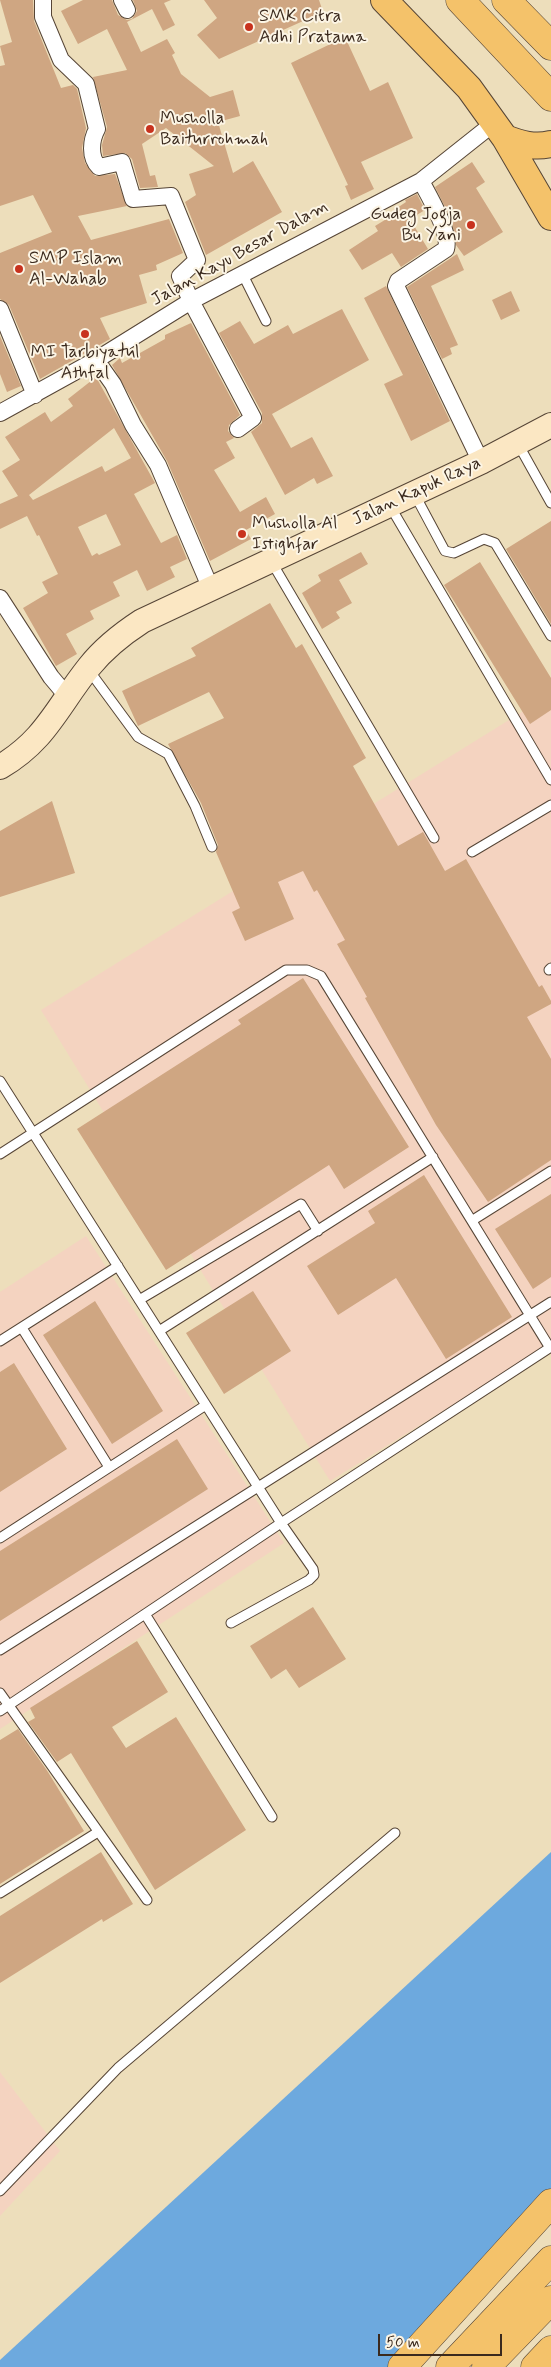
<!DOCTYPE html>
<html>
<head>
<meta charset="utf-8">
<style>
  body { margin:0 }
  #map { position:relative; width:551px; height:2367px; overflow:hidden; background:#eddebb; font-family:Mynerve,sans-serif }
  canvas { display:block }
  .scale { position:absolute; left:378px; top:2334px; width:124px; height:22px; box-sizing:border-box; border:2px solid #3b2a1e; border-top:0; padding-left:6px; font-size:15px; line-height:18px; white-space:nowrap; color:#3b2a1e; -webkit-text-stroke:4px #fcf5e5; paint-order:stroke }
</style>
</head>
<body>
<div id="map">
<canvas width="551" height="2367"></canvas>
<div class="scale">50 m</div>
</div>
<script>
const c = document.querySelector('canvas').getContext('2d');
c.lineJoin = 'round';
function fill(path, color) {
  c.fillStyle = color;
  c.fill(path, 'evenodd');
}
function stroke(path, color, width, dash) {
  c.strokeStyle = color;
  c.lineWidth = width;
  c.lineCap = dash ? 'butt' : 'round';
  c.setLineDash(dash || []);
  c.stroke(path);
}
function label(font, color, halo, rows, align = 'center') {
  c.font = font + ' Mynerve,sans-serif';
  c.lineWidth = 4;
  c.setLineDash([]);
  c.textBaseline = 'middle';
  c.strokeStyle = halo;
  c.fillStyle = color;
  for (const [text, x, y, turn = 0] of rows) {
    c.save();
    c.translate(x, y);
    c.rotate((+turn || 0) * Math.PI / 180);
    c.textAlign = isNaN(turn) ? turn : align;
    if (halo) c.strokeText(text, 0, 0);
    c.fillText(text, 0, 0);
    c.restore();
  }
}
const built = new Path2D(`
  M551 694V1344L330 1481 41 1010Z
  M86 1236 284 1543 0 1729V1292Z
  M0 2072 60 2151 0 2216Z`);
const water = new Path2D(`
  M551 1852V2188L390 2367H0V2360Z`);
const building = new Path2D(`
  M0 0H33L34 21 61 88 73 85 77 89 86 128 82 148 85 163 95 176 115 174 127 206 78 216 91 240 169 219 183 253 156 265 157 270 139 275 147 303 100 318 110 339 40 379 9 305 0 299V253L52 232 33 195 0 206V66L5 65 0 46 12 42Z
  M83 0H112L118 15 127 20 132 19 137 11 133 0H171L164 3 175 25 163 31 152 9 127 22 141 52 167 39 175 53 172 55 181 74 210 97 233 90 240 116 218 122 233 173 253 161 282 212 206 255 185 202 196 195 189 174 214 166 166 128 142 144 150 176 155 175 158 187 140 188 132 159 125 153 103 156 102 145 107 127 93 77 127 70 107 29 78 44 61 11Z
  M204 0H319L323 12 219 59 197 35 217 18Z
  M345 37 370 91 388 82 413 138 361 162 374 189 351 200 345 186 348 185 291 63Z
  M472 162 485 182 476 188 503 232 464 256 456 245 452 221 435 187Z
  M417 194 425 210 410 219 428 249 401 267 392 253 362 270 349 250 378 231 375 226 393 215 391 212 406 202 405 200Z
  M457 254 464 270 431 286 458 345 450 348 452 354 442 359 407 287Z
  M386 286 450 421 411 441 384 384 403 375 364 298Z
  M511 291 520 311 501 320 492 300Z
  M342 309 369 360 272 414 291 448 312 437 333 476 317 484 314 478 285 495 251 432 262 423V413L219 333 240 321 254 344 288 325 293 334Z
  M191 323 240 415 229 425 228 431 234 438 226 442 235 458 214 470 240 512 266 497 275 514 246 530 251 539 210 561 167 461 112 365 120 358 122 363 165 339V335Z
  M0 336 21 386 7 392 0 374Z
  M96 377 155 483 134 494 161 543 177 535 187 559 170 567 175 577 147 591 137 570 113 582 120 596 90 611 94 619 66 634 77 654 56 666 23 608 48 593 42 582 58 574 39 535 37 536 27 516 0 529V504L18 496 2 471 20 460 5 437 45 412 51 422 73 406 68 399ZM114 428 131 458 105 472 102 466 33 500 29 495ZM106 514 121 545 99 555 97 553 92 556 78 527Z
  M551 521V624L506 549Z
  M361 552 368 564 339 580 352 603 336 612 340 618 322 629 302 593 321 581 318 575Z
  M480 562 551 678V710L530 724 444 585Z
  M270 603 296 648 302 644 366 758 353 766 398 846 423 832 445 871 466 859 539 987 542 985 551 1001V1004L527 1017 551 1059V1160L488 1202 436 1125 365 998 367 997 337 944 345 940 317 890 314 892 303 871 278 882 294 919 245 941 232 912 240 908 216 852 218 845 201 803 168 744 224 718 209 692 138 726 122 691 196 656 191 648Z
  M52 801 75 873 0 897V831Z
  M303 978 409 1147 344 1189 329 1165 166 1270 77 1129 241 1024 238 1020Z
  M424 1175 512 1317 446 1359 396 1278 338 1315 307 1266 375 1223 368 1211Z
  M551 1194V1277L533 1289 495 1229Z
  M253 1291 291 1351 224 1394 186 1333Z
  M95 1301 163 1411 112 1444 43 1335Z
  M14 1363 67 1449 0 1492V1372Z
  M177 1439 208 1489 0 1621V1551Z
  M313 1607 346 1659 299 1688 286 1669 271 1679 250 1646Z
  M137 1641 168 1692 112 1727 126 1748 176 1717 246 1830 155 1890 71 1753 57 1762 28 1722 35 1718 30 1708Z
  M18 1729 48 1772 84 1831 0 1884V1740Z
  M101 1852 133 1904 103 1922 102 1919 0 1983V1916Z`);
const lane = new Path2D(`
  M242 273 266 321
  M518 444 551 503
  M415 495 445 551 454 553 484 539 495 543 551 636
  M390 506 551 780
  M271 561 434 838
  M88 669 138 737 168 754 195 806 212 847
  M472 852 551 805
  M549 970 551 968
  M0 1081 281 1523 313 1569 314 1575 309 1580 231 1623
  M0 1154 286 970H307L321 976 550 1348
  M473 1220 551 1171
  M139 1300 301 1204 318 1231
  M22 1328 109 1467
  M159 1331 433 1157
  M0 1341 118 1266
  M0 1538 206 1405
  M145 1614 272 1817
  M0 1650 551 1302
  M0 1693 147 1900
  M0 1711 281 1523 551 1347
  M0 1893 98 1832
  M0 2191 118 2068 395 1833`);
const street = new Path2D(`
  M43 0V17L61 60 86 84 97 129C91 140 89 157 99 167L122 162 133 199 171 196 197 260 180 276 191 301 253 418 238 429
  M122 0 127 10
  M421 181C429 196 451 233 446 249L398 281 396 286 481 462
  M0 309 35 395
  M96 360 113 384 133 425 158 465 211 589
  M0 413 96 360 191 301 421 181 494 123
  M0 598 51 677 67 696`);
const secondary = new Path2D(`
  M0 767C46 740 57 707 89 667 104 648 122 634 142 621L481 462 551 425`);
const primary = new Path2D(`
  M384 0 469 88 505 138 551 217
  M505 138C521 144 534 148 551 144`);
const highway = new Path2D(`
  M460 0 551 97
  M506 0 551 46
  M402 2367 551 2203
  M450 2367 551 2260
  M486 2367 551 2300
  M535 2367 551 2350`);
const markers = [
  [249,27,5,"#c8321e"],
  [150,129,5,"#c8321e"],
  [471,225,5,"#c8321e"],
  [19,269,5,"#c8321e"],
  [85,334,5,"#c8321e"],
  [242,534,5,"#c8321e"]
];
const poiNames = [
  ["SMK Citra",259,17],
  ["Adhi Pratama",259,38],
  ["Musholla",160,119],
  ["Baiturrohmah",160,140],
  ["Gudeg Jogja",461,215,"right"],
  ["Bu Yani",461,236,"right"],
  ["SMP Islam",29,259],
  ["Al-Wahab",29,280],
  ["MI Tarbiyatul",85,353,"center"],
  ["Athfal",85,374,"center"],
  ["Musholla Al",252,524],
  ["Istighfar",252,545]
];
const streetNames = [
  ["Jalan Kayu Besar Dalam",240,254,-29],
  ["Jalan Kapuk Raya",417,492,-25]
];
fill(built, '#f4d3c0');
fill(water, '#6da9de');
fill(building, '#cfa682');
stroke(lane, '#564536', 11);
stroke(street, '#564536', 18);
stroke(secondary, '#564536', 26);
stroke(primary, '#564536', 28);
stroke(highway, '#564536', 29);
stroke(lane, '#fff', 9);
stroke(street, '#fff', 16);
stroke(secondary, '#fbe7c3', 24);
stroke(primary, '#f4c26a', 26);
stroke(highway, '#f4c26a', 28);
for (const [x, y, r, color] of markers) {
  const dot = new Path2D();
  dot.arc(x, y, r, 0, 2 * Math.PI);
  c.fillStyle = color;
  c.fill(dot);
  stroke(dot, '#fcf5e5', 2);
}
label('18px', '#3b2a1e', '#fcf5e5', poiNames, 'left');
label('18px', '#3b2a1e', '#fcf5e5', streetNames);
</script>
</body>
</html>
